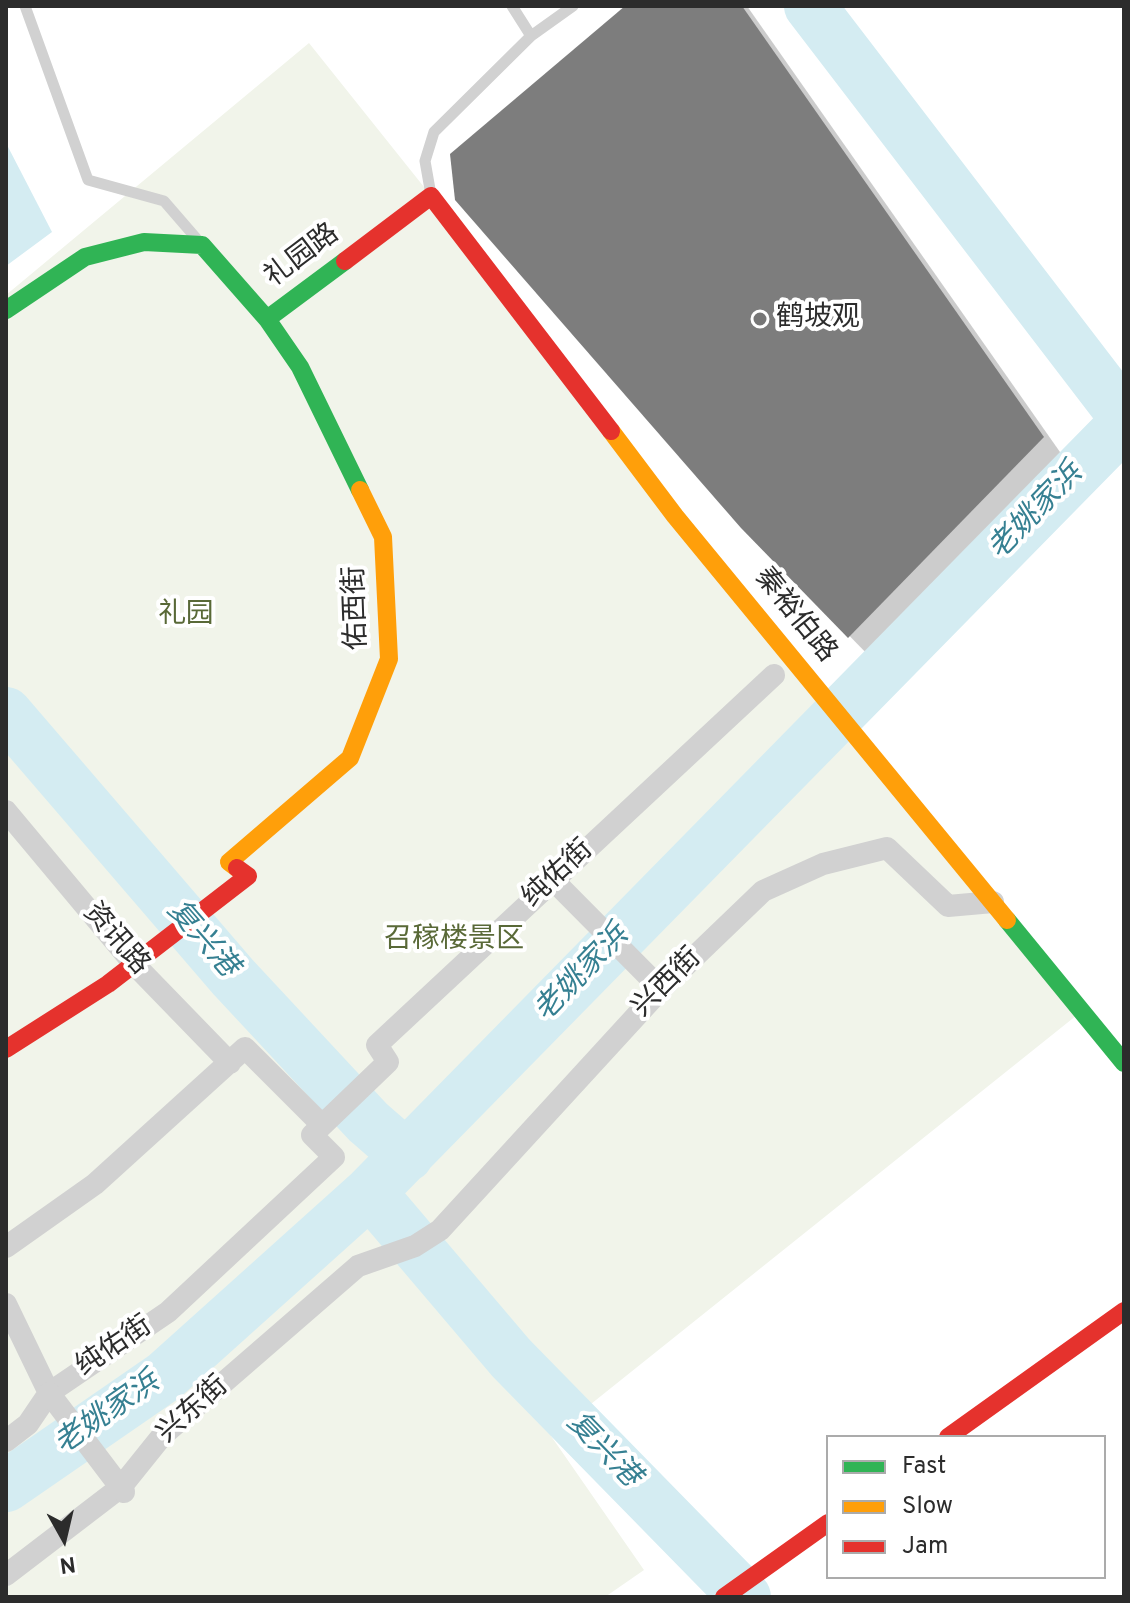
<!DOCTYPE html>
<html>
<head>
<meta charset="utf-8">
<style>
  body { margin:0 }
  #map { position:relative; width:1130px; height:1603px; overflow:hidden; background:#fff; font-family:Overpass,sans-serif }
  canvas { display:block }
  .frame { position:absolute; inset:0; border:8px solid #2c2c2c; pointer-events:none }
  .legend { position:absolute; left:826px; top:1435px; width:280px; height:144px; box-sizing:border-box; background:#fff; border:2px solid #ababab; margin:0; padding:10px 14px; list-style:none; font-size:24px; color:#2c2c2c }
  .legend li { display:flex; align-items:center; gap:16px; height:40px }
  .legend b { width:40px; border:2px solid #ababab }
  .north { position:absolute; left:24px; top:1499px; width:80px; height:80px; -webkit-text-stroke:6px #fff; paint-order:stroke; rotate:172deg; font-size:22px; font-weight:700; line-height:32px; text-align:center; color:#2c2c2c }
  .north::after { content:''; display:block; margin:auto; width:28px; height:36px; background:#2c2c2c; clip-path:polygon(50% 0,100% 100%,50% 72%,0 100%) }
</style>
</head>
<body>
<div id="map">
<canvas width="1130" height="1603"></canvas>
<div class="frame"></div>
<ul class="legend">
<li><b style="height:10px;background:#30b455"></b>Fast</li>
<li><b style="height:10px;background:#ff9f0a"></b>Slow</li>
<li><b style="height:10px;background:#e5322d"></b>Jam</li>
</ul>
<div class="north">N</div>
</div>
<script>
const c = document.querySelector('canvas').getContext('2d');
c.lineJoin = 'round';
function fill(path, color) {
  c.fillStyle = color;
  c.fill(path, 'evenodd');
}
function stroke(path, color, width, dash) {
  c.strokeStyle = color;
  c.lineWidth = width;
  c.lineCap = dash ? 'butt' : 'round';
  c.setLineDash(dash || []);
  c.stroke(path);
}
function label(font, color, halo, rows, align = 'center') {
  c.font = font + ' Overpass,"Noto Sans SC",sans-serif';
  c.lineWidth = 8;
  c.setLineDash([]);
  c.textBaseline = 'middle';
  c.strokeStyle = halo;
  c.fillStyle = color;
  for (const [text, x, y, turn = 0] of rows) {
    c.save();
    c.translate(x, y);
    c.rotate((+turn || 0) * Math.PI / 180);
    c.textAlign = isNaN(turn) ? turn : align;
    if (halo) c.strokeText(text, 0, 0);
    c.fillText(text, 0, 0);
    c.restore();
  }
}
const green = new Path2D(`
  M309 43 1082 1011 551 1436 644 1570 605 1597H6V295Z`);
const water = new Path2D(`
  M6 143 52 232 6 266Z`);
const shadow = new Path2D(`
  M629 6H747L1067 462 874 661 743 527Z`);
const river = new Path2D(`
  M810 6 1124 416
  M6 713 233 977 368 1122 407 1156
  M370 1192 511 1358 745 1597
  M6 1486 164 1377 370 1192 1124 424`);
const building = new Path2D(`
  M625 6H742L1044 437 848 638 741 528 455 200 450 154Z`);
const lane = new Path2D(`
  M25 6 88 180 164 201 196 238
  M512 6 531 36
  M431 195 425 161 434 132 531 36 573 6`);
const street = new Path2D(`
  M6 811 133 963 230 1063
  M553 880 661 989
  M6 1247 95 1184 245 1048 322 1125
  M6 1304 49 1393
  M6 1441 28 1424 49 1393 168 1312 334 1157 312 1135 388 1062 377 1045 774 675
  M6 1575 121 1487 162 1436 358 1266 415 1246 440 1230 661 989 763 891 823 864 887 848 948 906 993 902`);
const fast = new Path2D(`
  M6 310 85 257 144 242 202 245 267 319 345 261
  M267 319 300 367 360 490
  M1007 920 1124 1063`);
const slow = new Path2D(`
  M611 431 675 516 1007 920
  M237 868 229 862 350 758 389 659 383 537 360 490`);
const jam = new Path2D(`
  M345 261 431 196 611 431
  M6 1049 108 984 248 876 237 868
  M948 1437 1124 1311
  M724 1597 828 1523`);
const streetBridge = new Path2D(`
  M49 1393 124 1492`);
const markers = [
  [760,319,8,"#767676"]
];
const streetNames = [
  ["礼园路",303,257,-37],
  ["佑西街",358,608,-92],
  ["秦裕伯路",794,616,51],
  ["纯佑街",559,875,-43],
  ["资讯路",115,940,49],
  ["兴西街",668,984,-45],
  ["纯佑街",115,1348,-34],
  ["兴东街",194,1411,-42]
];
const poiNames = [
  ["鹤坡观",776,319]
];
const parkNames = [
  ["礼园",186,616],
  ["召稼楼景区",454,941]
];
const waterNames = [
  ["老姚家浜",1037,513,-46],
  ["复兴港",201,940,49],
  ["老姚家浜",583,975,-46],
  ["老姚家浜",108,1415,-35],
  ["复兴港",602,1451,46]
];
fill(green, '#f1f4ea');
fill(water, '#d4ecf2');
fill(shadow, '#0003');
stroke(river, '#d4ecf2', 52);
fill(building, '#7d7d7d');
stroke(lane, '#d1d1d1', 11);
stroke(street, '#d1d1d1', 22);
stroke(fast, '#30b455', 18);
stroke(slow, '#ff9f0a', 18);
stroke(jam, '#e5322d', 18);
stroke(streetBridge, '#d1d1d1', 22);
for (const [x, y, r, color] of markers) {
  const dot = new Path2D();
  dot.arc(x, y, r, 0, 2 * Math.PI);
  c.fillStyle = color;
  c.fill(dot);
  stroke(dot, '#fff', 3);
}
label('28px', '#2c2c2c', '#fff', streetNames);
label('28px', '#2c2c2c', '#fff', poiNames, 'left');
label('28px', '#596937', '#fff', parkNames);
label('italic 30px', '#368092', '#fff', waterNames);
</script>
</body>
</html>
